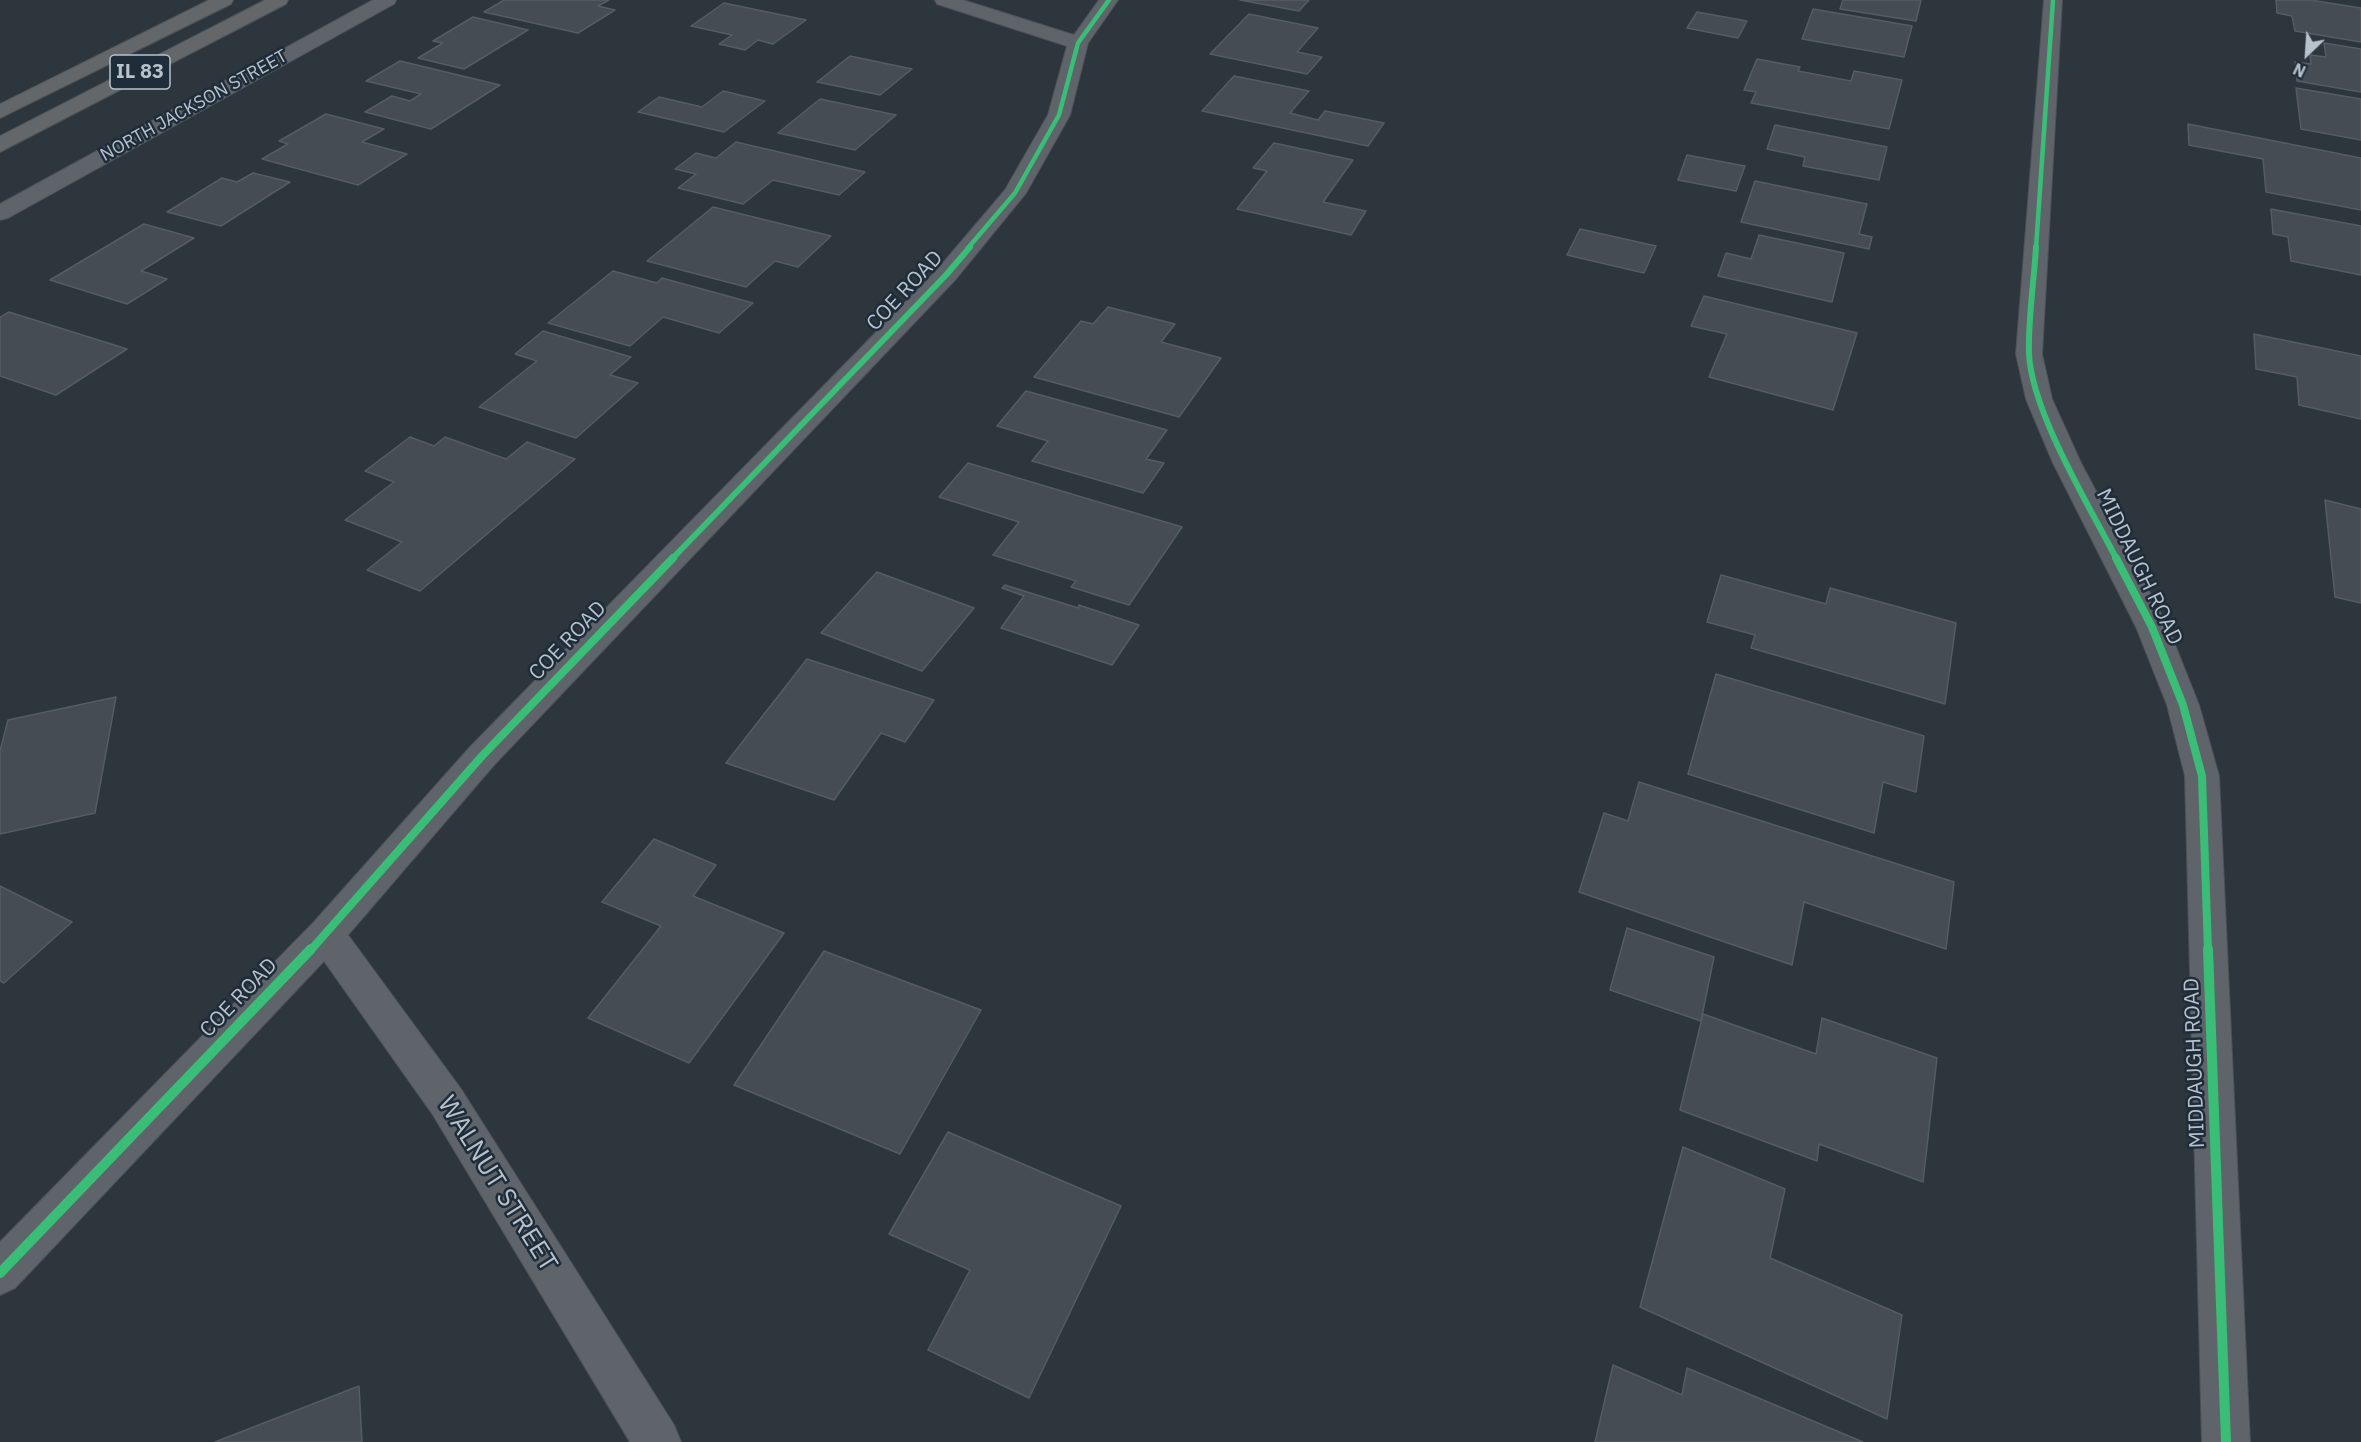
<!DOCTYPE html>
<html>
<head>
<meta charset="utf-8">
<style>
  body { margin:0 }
  #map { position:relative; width:2361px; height:1442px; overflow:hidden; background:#2d353d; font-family:"IBM Plex Sans",sans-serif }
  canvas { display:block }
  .north { position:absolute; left:2277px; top:24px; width:60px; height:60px; -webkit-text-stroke:4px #1f2c39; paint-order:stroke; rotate:205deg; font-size:16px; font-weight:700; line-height:24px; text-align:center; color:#b8c2cd }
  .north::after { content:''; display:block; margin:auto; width:21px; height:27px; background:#b8c2cd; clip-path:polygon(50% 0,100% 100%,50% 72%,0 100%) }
</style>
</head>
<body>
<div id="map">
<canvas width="2361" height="1442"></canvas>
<div class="north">N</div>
</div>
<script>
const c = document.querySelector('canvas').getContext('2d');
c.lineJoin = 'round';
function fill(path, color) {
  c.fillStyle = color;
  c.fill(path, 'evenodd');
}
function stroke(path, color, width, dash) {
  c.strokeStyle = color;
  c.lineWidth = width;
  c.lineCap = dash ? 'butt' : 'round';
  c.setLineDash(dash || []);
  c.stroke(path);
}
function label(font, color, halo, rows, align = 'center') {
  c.font = font + ' "IBM Plex Sans",sans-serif';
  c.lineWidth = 5;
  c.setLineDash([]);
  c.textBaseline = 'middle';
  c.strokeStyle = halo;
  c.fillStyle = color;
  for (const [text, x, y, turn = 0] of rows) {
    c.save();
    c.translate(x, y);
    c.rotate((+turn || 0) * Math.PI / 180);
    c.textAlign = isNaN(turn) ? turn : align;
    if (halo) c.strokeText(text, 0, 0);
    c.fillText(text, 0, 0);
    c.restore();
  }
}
const building = new Path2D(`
  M504 0H609L598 6 615 10 578 33 484 12Z
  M1240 0H1309L1299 11Z
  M1843 0H1921L1916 21 1840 9Z
  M2276 0H2310L2361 8V42L2295 31 2292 16 2277 13Z
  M724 3 806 20 773 44 758 40 745 50 719 44 732 35 691 26Z
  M1813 9 1912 26 1904 57 1802 39Z
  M1697 12 1747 21 1738 38 1687 28Z
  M1249 14 1318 28 1297 52 1322 57 1307 74 1210 54Z
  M473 17 528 30 464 69 418 58 443 43 433 41Z
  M2324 43 2361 49V92L2297 81 2295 62 2311 64 2310 55 2326 57Z
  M850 56 912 69 880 95 817 82Z
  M1757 59 1800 67 1798 71 1851 81 1854 71 1902 80 1889 129 1751 103 1756 92 1744 90Z
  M400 61 500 85 431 129 365 112 392 96 410 101 421 94 366 81Z
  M1234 76 1309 91 1290 113 1318 120 1325 111 1384 123 1368 146 1202 111Z
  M2296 88 2361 99V140L2301 129Z
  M723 91 765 101 724 132 638 112 659 97 702 107Z
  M820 99 896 115 855 150 778 133Z
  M326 114 384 129 362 142 407 154 358 185 262 159 288 144 279 141Z
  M2188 124 2361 158V210L2266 192 2263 159 2189 145Z
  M1775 125 1887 147 1879 180 1803 166 1805 157 1767 149Z
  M736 142 865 172 839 195 773 180 743 204 678 188 696 174 675 169 696 153 716 158Z
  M1274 143 1353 160 1323 202 1366 211 1351 235 1237 209 1267 171 1253 168Z
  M1687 155 1745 166 1736 191 1678 180Z
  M253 173 290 182 221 226 167 212 222 178 237 182Z
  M1755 181 1867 204 1859 234 1872 237 1869 249 1741 222Z
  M713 207 831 236 798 267 775 261 746 287 647 261Z
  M2271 209 2361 226V275L2291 261 2288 237 2273 234Z
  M144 224 194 238 141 271 167 279 127 304 50 280Z
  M1580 229 1656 246 1644 273 1567 255Z
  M1759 235 1844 253 1832 302 1718 276 1726 253 1751 259Z
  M613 271 657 283 662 278 753 303 719 333 663 317 630 346 548 323Z
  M1704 296 1857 333 1833 410 1709 377 1727 334 1691 326Z
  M1108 307 1175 324 1161 342 1221 358 1179 417 1034 377 1081 321 1093 324Z
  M9 312 127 349 56 395 0 376V317Z
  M543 331 631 357 610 375 638 383 576 438 479 407 537 361 515 354Z
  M2254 334 2361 356V419L2299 405 2297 377 2256 369Z
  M1026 391 1167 430 1146 459 1164 463 1143 493 1032 461 1048 441 997 426Z
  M410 437 434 446 445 437 506 459 527 442 575 459 420 591 367 570 402 542 345 520 394 482 365 471Z
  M968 463 1182 527 1129 605 1071 587 1076 581 993 555 1019 522 939 497Z
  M2325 500 2361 509V603L2335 597Z
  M877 572 974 608 922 671 821 633Z
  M1721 575 1826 604 1830 588 1956 623 1945 704 1751 648 1755 635 1707 622Z
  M1005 585 1078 608 1079 605 1139 625 1112 665 1001 628 1024 596 1002 588Z
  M807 659 934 700 905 742 881 733 834 800 726 763Z
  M1716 674 1924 736 1916 792 1883 782 1874 833 1688 774Z
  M116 697 95 813 0 834V751L8 720Z
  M1639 782 1954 882 1946 949 1804 902 1792 965 1579 892 1604 813 1628 821Z
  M654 839 716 865 693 896 784 933 689 1063 588 1018 661 926 602 902Z
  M0 886 72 922 4 983 0 981Z
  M1627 928 1714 957 1701 1021 1610 990Z
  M824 951 981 1010 900 1154 734 1085Z
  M1703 1014 1816 1054 1822 1018 1937 1058 1923 1182 1819 1144 1817 1161 1680 1110Z
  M948 1132 1121 1206 1029 1398 928 1350 970 1270 889 1234Z
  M1683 1147 1785 1189 1770 1258 1902 1315 1887 1419 1640 1307Z
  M1613 1365 1682 1395 1687 1368 1863 1442H1595Z
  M359 1386 362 1442H215Z`);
const street = new Path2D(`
  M373 0H396L394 4 8 218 0 220V204Z
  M935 0H963L1074 35 1099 0H1118L1088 43 1070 115 1026 193 955 280 494 765 348 935 461 1089 674 1425 681 1442H630L433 1115 324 961 15 1288 0 1295V1242L313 923 470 747 937 270 1005 190 1048 115 1067 46 937 4Z
  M2044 0H2062L2042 354 2052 399 2081 463 2168 627 2199 705 2219 776 2250 1442H2202L2185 776 2167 705 2136 627 2053 463 2026 399 2016 354Z`);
const highway = new Path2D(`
  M209 0H233L231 4 0 118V104Z
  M265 0H288L286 4 0 152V136Z`);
const cyclewayFar3 = new Path2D(`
  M968 248 1015 193 1059 115 1078 43 1109 0
  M2036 248 2053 0`);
const cyclewayFar2 = new Path2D(`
  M2036 247C2034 282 2028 318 2029 353 2031 411 2090 507 2117 560
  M671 560 946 275 970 247`);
const cyclewayFar1 = new Path2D(`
  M2116 558 2152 627 2183 705 2202 776 2208 951
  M310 951 482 756 673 558`);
const cycleway = new Path2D(`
  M2208 949 2226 1442
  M0 1273 311 949`);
const farStreetnames = [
  ["NORTH JACKSON STREET",194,106,-29]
];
const shields = [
  [140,72,60]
];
const shieldNames = [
  ["IL 83",140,72]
];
const streetNames = [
  ["COE ROAD",905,291,-47],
  ["MIDDAUGH ROAD",2139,567,64],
  ["COE ROAD",568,641,-46],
  ["COE ROAD",239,998,-46],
  ["MIDDAUGH ROAD",2195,1063,-92]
];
const nearStreetnames = [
  ["WALNUT STREET",497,1184,58]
];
fill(building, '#454c53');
stroke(building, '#555c65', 1.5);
stroke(street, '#4c5157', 2);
stroke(highway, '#4a5159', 2);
fill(street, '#5e646a');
fill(highway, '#63676a');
stroke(cyclewayFar3, '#3abd76', 4.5);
stroke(cyclewayFar2, '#3abd76', 6);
stroke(cyclewayFar1, '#3abd76', 8);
stroke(cycleway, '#3abd76', 10);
label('18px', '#b8c2cd', '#1f2c39', farStreetnames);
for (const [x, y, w] of shields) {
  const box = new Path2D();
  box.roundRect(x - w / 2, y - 17, w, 34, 4.5);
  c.fillStyle = '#1f2c39';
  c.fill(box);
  stroke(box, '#b8c2cd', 1.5);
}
label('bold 20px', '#b8c2cd', null, shieldNames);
label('21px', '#b8c2cd', '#1f2c39', streetNames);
label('26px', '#b8c2cd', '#1f2c39', nearStreetnames);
</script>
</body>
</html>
